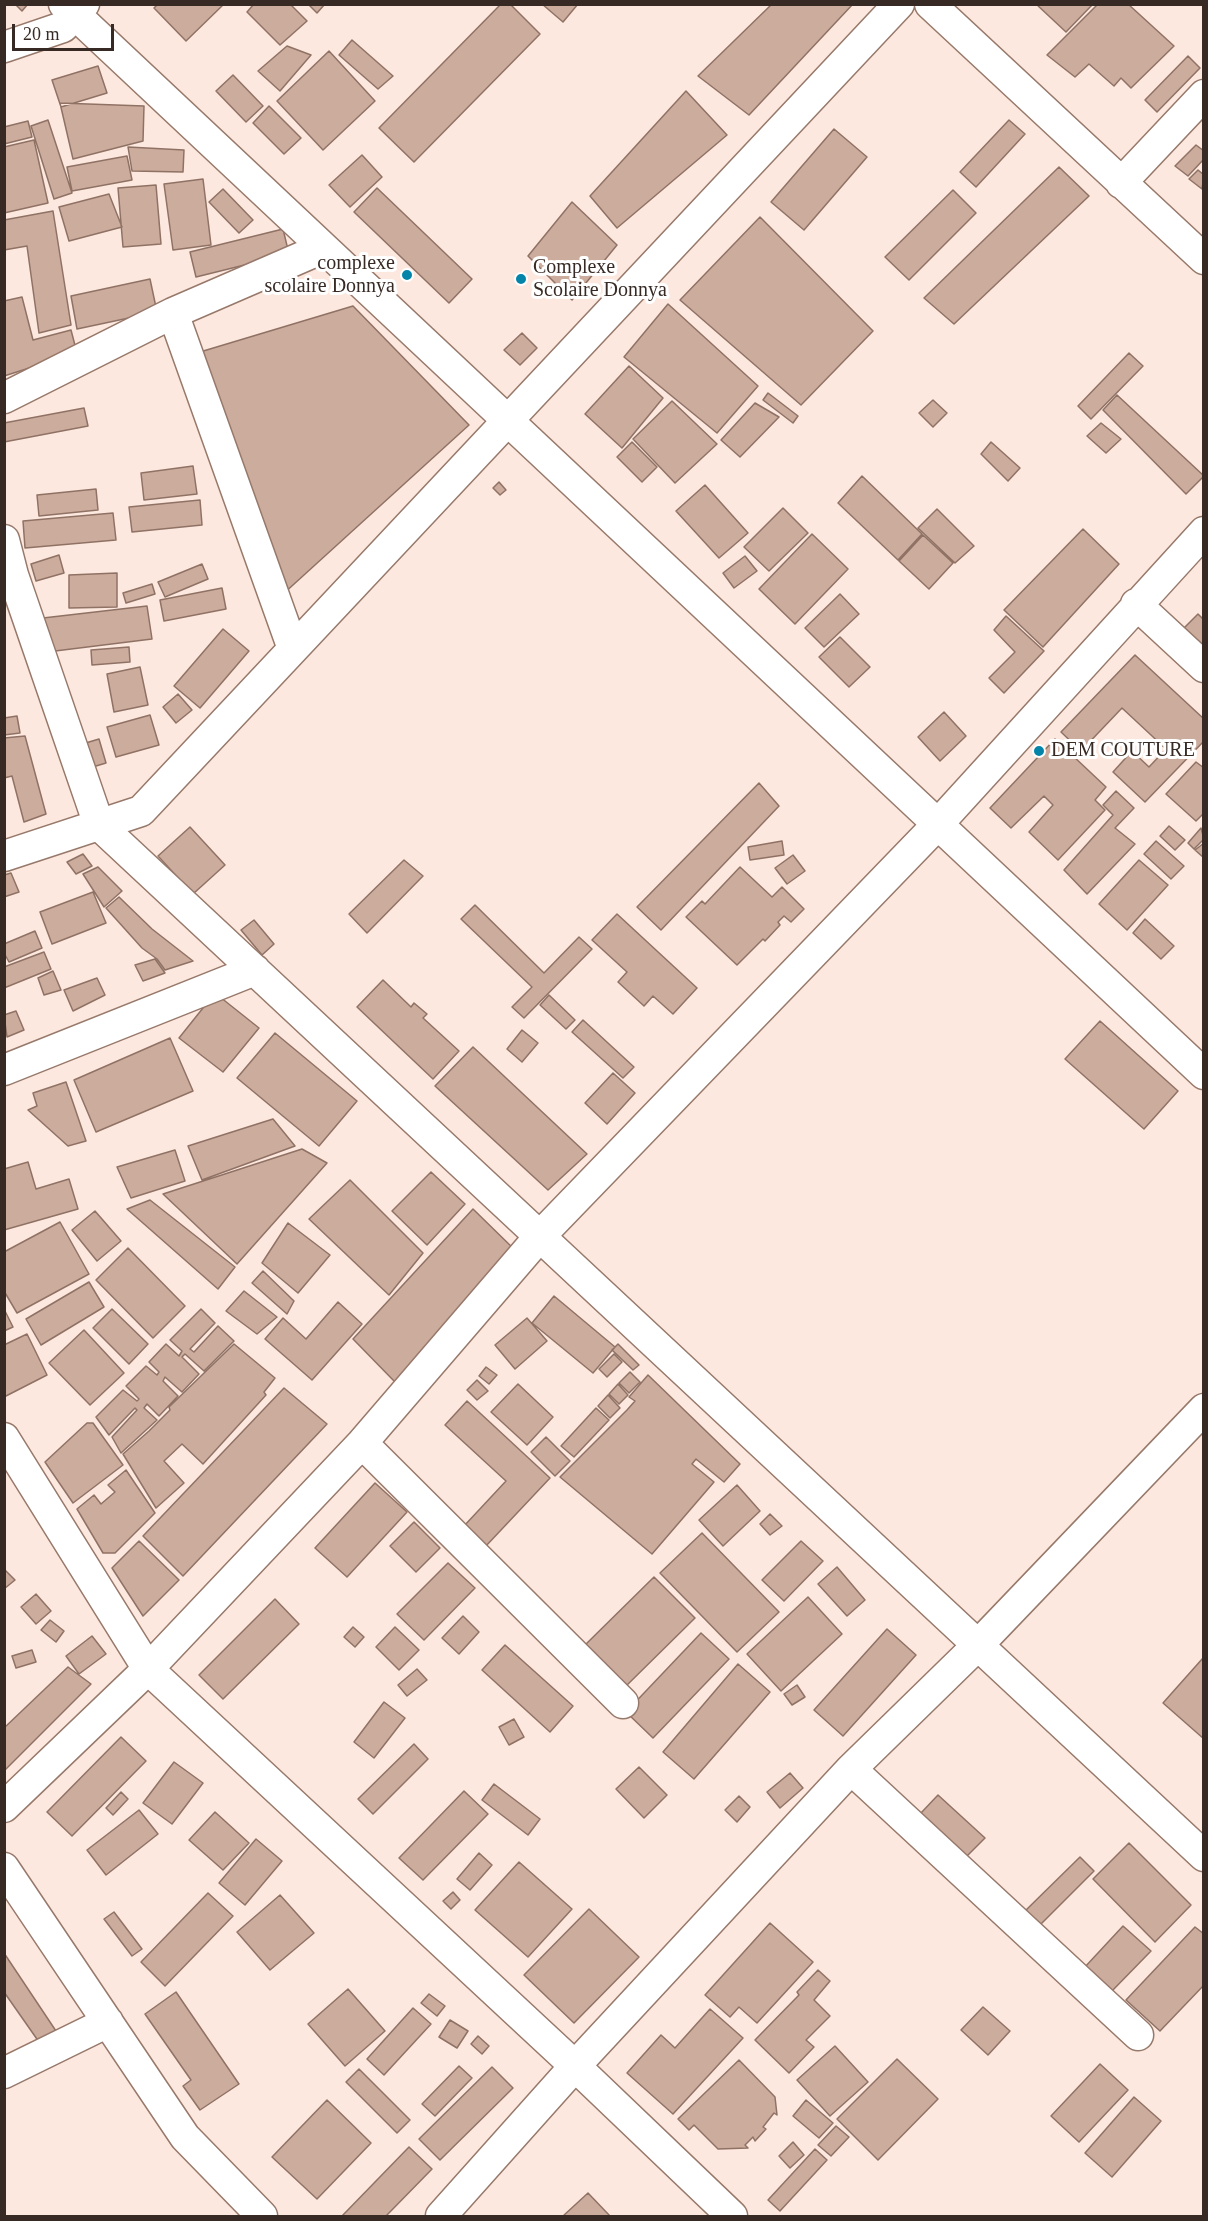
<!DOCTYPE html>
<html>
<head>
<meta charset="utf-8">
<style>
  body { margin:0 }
  #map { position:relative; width:1208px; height:2221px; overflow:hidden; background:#fce8de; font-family:"Times New Roman",serif }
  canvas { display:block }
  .frame { position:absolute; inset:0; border:6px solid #372a24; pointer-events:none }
  .scale { position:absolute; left:12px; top:24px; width:102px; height:27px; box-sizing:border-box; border:3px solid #372a24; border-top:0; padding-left:8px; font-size:18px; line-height:21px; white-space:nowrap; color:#372a24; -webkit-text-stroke:4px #fff; paint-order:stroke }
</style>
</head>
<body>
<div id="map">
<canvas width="1208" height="2221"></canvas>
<div class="frame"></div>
<div class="scale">20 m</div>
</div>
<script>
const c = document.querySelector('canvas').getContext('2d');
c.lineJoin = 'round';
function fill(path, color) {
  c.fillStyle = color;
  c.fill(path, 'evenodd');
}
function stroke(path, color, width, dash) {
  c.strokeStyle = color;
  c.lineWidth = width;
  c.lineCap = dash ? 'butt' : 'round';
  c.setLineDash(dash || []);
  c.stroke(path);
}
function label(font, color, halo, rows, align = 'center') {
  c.font = font + ' "Times New Roman",serif';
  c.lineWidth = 6;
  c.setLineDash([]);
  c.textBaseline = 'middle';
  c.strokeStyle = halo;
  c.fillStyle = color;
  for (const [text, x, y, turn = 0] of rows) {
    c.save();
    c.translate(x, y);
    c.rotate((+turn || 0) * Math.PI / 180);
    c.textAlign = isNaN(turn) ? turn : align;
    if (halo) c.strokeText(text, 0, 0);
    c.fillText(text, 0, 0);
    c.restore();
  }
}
const building = new Path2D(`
  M15 4H28L22 11Z
  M158 4H224L186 41 154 8Z
  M254 4H290L307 21 280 45 247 12Z
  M308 4H325L317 13Z
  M501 4H510L540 34 414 162 379 128Z
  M542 4H578L563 22Z
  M772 4H853L749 115 698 76Z
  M1036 4H1093L1066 32Z
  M1098 4H1128L1174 46 1131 88 1121 78 1114 86 1089 64 1075 77 1047 55Z
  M352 40 393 76 378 89 339 55Z
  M287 46 311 55 280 91 258 71Z
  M329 51 375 101 323 150 277 101Z
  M1188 56 1200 68 1157 112 1145 100Z
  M98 66 107 93 61 107 52 80Z
  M233 75 263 106 246 122 216 91Z
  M686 91 727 135 617 228 590 196Z
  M60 103 144 106 143 141 73 159Z
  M269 106 301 138 284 154 253 123Z
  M48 120 72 193 54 199 31 126Z
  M1009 120 1025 134 976 187 960 172Z
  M28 121 32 137 4 144V127Z
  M834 129 867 157 804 230 771 202Z
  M34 140 48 203 4 213V147Z
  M1196 145 1204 151V159L1188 176 1175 166Z
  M128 147 184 150 183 172 132 171Z
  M362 155 382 177 350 207 329 185Z
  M127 156 132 180 72 191 67 167Z
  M1059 167 1089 196 954 324 924 298Z
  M1198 170 1204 175 1202 189 1189 179Z
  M203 179 211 245 173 250 164 184Z
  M156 185 161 244 123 247 118 188Z
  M377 188 472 279 449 303 354 212Z
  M223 189 253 220 239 233 209 202Z
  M953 190 976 213 909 280 885 257Z
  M109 194 122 227 69 241 59 207Z
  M572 202 617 245 572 300 528 256Z
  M53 211 71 325 39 333 27 246 4 250V220Z
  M760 217 873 331 801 405 680 300Z
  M283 229 289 254 196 277 190 252Z
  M150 279 157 312 77 329 71 296Z
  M22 297 33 340 71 330 77 353 4 376V301Z
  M668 304 758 386 717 433 624 357Z
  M353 306 469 425 282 595 200 352Z
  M522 333 537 348 520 365 504 350Z
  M1129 353 1143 366 1091 419 1078 406Z
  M629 366 663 398 622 448 585 414Z
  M768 393 798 416 793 423 763 400Z
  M1117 395 1204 476 1186 494 1103 410Z
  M933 400 947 413 933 427 919 413Z
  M672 401 717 444 675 483 633 439Z
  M755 403 779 417 740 457 721 440Z
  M84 408 88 426 4 442V423Z
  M1101 423 1121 439 1106 453 1087 436Z
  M632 442 657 467 642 482 617 457Z
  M991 442 1020 468 1008 481 981 454Z
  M193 466 197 494 144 500 141 473Z
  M862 476 922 534 898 560 838 503Z
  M499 482 506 490 500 495 493 488Z
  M705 485 748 533 719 558 676 511Z
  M96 489 98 510 39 516 37 495Z
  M200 500 202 525 132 532 129 507Z
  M783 508 808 533 769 571 744 547Z
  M937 509 974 546 955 563 918 528Z
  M113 513 116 540 25 548 23 521Z
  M1083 529 1119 564 1043 647 1004 610Z
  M812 534 848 569 795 624 759 589Z
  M923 535 953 563 929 589 899 561Z
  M59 555 64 573 36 581 31 564Z
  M745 556 757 571 734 588 723 573Z
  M202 564 208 579 165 597 158 582Z
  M117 573V607L69 608V575Z
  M152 584 155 594 126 603 123 593Z
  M222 588 226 609 164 621 160 600Z
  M840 594 859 614 824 647 805 628Z
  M147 606 152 639 47 652 43 618Z
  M1198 614 1204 620V646L1184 628Z
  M1006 616 1044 651 1004 693 989 678 1015 652 994 630Z
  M223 629 249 651 200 708 174 686Z
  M840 637 870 667 849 687 819 657Z
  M129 647 130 662 92 665 91 650Z
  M1135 655 1204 719V741L1145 802 1113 772 1132 751 1149 767 1166 749 1122 708 1081 751 1061 732Z
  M140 667 148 705 114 712 107 674Z
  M178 694 192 710 176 723 163 707Z
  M944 712 966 736 940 761 918 737Z
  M150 715 159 745 116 757 107 727Z
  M17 716 20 733 4 735V718Z
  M25 736 46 814 24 822 12 776 4 778V738Z
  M99 739 106 763 86 769 79 745Z
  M1055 739 1106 787 1095 800 1105 810 1058 860 1029 832 1053 805 1044 796 1011 828 990 808Z
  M1196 762 1204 768V813L1196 821 1166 794Z
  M759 783 779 806 661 930 637 907Z
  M1116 791 1134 808 1115 828 1135 844 1087 894 1064 870 1113 815 1103 805Z
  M1169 826 1185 840 1175 850 1160 836Z
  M190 827 225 865 193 894 158 856Z
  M1201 828 1204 839 1194 849 1188 843Z
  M782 841 784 855 750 860 748 847Z
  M1156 841 1184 866 1171 879 1144 854Z
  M1204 843V858L1195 850Z
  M83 854 92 866 76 874 67 862Z
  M793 855 805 871 787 884 775 868Z
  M404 860 423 876 367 933 349 914Z
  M1139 860 1168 885 1127 930 1099 904Z
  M98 867 122 891 104 907 83 874Z
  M740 867 772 897 782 887 804 909 791 922 784 916 778 922 780 925 765 941 763 939 737 965 686 917 702 901 705 904Z
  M11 873 19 892 4 897V875Z
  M93 892 106 923 52 944 40 912Z
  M119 897 152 929 193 961 165 970 157 959 142 948 106 908Z
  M475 905 544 973 579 937 592 949 524 1018 512 1007 532 987 461 919Z
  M617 914 697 988 673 1014 653 996 644 1006 618 982 627 972 592 940Z
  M1145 919 1174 946 1161 959 1133 933Z
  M254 920 274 944 262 955 241 930Z
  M35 931 42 948 9 962 4 953V944Z
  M44 952 51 969 4 988V967Z
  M155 959 165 973 143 981 135 965Z
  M53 971 61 990 44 995 38 978Z
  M97 978 105 995 73 1011 64 990Z
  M383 980 411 1007 414 1003 427 1014 423 1018 459 1051 433 1079 357 1007Z
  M215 993 259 1028 223 1072 179 1038Z
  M549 995 575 1020 566 1029 540 1005Z
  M16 1011 24 1030 7 1037 4 1015Z
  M583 1020 634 1067 623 1078 572 1032Z
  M1100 1021 1178 1091 1144 1129 1065 1059Z
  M522 1030 538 1043 522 1062 507 1049Z
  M275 1033 357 1101 319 1146 237 1078Z
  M170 1038 193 1091 96 1132 74 1080Z
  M473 1047 587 1154 548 1190 435 1086Z
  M613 1073 635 1093 607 1124 585 1103Z
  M66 1082 86 1141 68 1146 28 1110 37 1106 33 1093Z
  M273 1119 295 1146 202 1180 188 1146Z
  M302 1149 327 1163 237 1264 163 1194Z
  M175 1150 185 1181 131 1198 117 1167Z
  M28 1162 36 1189 69 1179 78 1209 4 1230V1169Z
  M431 1172 465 1204 427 1245 392 1211Z
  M350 1180 423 1253 389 1295 309 1219Z
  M150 1200 235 1267 218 1289 127 1209Z
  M473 1209 518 1253 395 1382 353 1339Z
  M95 1211 121 1241 97 1261 72 1230Z
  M60 1222 89 1274 17 1313 4 1291V1252Z
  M288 1223 330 1255 298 1293 262 1263Z
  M128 1248 185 1306 153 1338 96 1280Z
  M263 1271 294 1301 287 1314 252 1283Z
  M89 1282 104 1307 41 1345 26 1319Z
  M244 1291 277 1317 257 1334 226 1311Z
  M554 1296 615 1347 593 1373 532 1323Z
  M338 1302 362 1324 312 1380 265 1339 283 1318 306 1339Z
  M4 1309 13 1327 4 1331Z
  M112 1309 148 1344 129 1364 93 1328Z
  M201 1309 215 1323 190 1349 194 1352 218 1326 234 1341 204 1371 185 1354 182 1357 199 1374 182 1392 165 1377 163 1381 178 1396 159 1416 147 1404 144 1408 157 1420 121 1453 112 1437 137 1410 135 1408 109 1435 96 1417 123 1390 137 1401 139 1399 126 1386 146 1366 157 1375 159 1372 149 1362 166 1344 179 1356 182 1351 170 1340Z
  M527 1318 547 1341 515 1369 495 1345Z
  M84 1330 124 1373 90 1405 49 1363Z
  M27 1334 47 1375 4 1397V1345Z
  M234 1344 275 1378 264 1392 266 1395 203 1464 182 1444 164 1461 184 1483 156 1508 123 1454 149 1431 170 1410 169 1407Z
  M618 1344 639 1365 633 1370 612 1350Z
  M614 1354 622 1362 607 1377 599 1369Z
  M486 1367 497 1375 489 1384 479 1376Z
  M630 1372 640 1382 629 1393 619 1383Z
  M648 1375 740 1464 724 1482 696 1459 692 1464 714 1482 652 1554 560 1477 627 1410 635 1401 629 1397Z
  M477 1380 488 1391 477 1400 467 1390Z
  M518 1384 553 1417 527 1445 491 1412Z
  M618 1384 628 1395 619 1404 609 1394Z
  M284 1388 327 1424 183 1576 143 1536Z
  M608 1395 620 1408 610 1418 598 1406Z
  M467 1401 550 1478 485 1547 464 1526 506 1481 445 1425Z
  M596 1408 609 1420 574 1457 561 1446Z
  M87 1423H93L123 1465 73 1503 45 1462Z
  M546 1437 570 1461 555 1476 531 1452Z
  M126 1470 155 1513 115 1553H103L77 1509 94 1495 101 1504 115 1492 108 1485Z
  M375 1483 407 1512 347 1577 315 1548Z
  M737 1485 760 1511 723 1546 699 1520Z
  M770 1514 782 1526 770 1535 760 1524Z
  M414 1522 440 1548 416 1572 390 1546Z
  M702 1533 779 1612 737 1652 660 1573Z
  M139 1541 179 1580 143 1616 112 1568Z
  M801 1541 823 1561 784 1601 762 1580Z
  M448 1563 475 1588 424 1640 397 1614Z
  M837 1567 865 1600 847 1616 818 1584Z
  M4 1569 15 1580 4 1589Z
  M654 1577 695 1618 623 1689 582 1648Z
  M36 1594 51 1611 36 1624 21 1607Z
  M808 1597 842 1634 781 1691 747 1654Z
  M275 1599 299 1624 223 1699 199 1675Z
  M463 1616 479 1632 459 1654 442 1638Z
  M50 1620 64 1631 56 1642 41 1630Z
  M353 1627 364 1637 355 1647 344 1637Z
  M395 1627 419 1650 399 1670 376 1647Z
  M887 1629 916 1655 843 1736 814 1710Z
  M701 1633 729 1659 653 1738 626 1712Z
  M92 1636 106 1654 79 1674 66 1656Z
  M505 1645 573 1706 550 1732 482 1670Z
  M32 1650 36 1662 16 1668 12 1656Z
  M1203 1658 1204 1659V1739L1163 1703Z
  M738 1664 770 1692 694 1779 663 1752Z
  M68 1667 91 1684 4 1771V1728Z
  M417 1669 427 1680 407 1696 398 1685Z
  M797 1685 805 1697 792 1705 784 1694Z
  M384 1702 405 1718 374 1758 354 1742Z
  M514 1719 524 1737 509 1745 499 1727Z
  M121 1737 146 1761 72 1836 47 1812Z
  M414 1744 428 1759 373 1814 358 1799Z
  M174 1762 203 1783 172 1824 143 1803Z
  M639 1767 667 1795 644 1818 616 1789Z
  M790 1773 803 1788 780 1808 767 1792Z
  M494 1784 540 1819 528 1835 482 1800Z
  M464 1791 488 1814 423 1880 399 1858Z
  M121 1792 128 1799 113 1815 106 1808Z
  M938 1795 985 1838 966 1857 920 1814Z
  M739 1796 750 1807 737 1822 725 1810Z
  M139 1810 158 1834 106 1875 87 1850Z
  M215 1812 249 1843 223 1870 189 1840Z
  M256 1839 282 1861 245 1905 219 1883Z
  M1129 1843 1191 1905 1155 1942 1093 1879Z
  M479 1853 492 1865 470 1890 457 1879Z
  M1080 1857 1094 1871 1038 1927 1024 1912Z
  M519 1862 572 1909 528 1957 475 1910Z
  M453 1892 460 1900 451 1909 443 1901Z
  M208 1893 233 1916 165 1986 141 1962Z
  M280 1895 314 1933 270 1970 237 1932Z
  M589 1909 639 1957 574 2023 524 1975Z
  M114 1912 142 1949 132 1956 104 1919Z
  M770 1923 813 1962 757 2023 739 2007 730 2017 705 1995Z
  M1123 1926 1151 1951 1111 1992 1084 1968Z
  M1195 1927 1204 1934V1985L1160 2031 1126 2000Z
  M4 1953 64 2043 46 2052 4 1992Z
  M818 1970 830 1981 814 2000 830 2016 806 2040 814 2047 789 2073 755 2040 799 1995 797 1992Z
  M348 1989 385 2031 345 2066 308 2024Z
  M176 1992 239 2084 200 2110 183 2086 191 2080 145 2014Z
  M429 1994 445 2006 437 2016 421 2003Z
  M983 2007 1010 2031 988 2055 961 2030Z
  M413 2008 431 2024 384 2075 367 2059Z
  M710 2009 743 2038 673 2114 627 2073 661 2035 675 2048Z
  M450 2020 468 2031 457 2048 439 2037Z
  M478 2036 489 2046 482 2054 471 2044Z
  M835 2046 868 2082 830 2116 797 2080Z
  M897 2059 938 2099 878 2160 837 2119Z
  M739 2060 775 2097 777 2115 774 2113 763 2127 766 2129 755 2141 753 2137 745 2145 748 2148 718 2149 694 2125 689 2130 678 2119Z
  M1100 2064 1128 2090 1079 2142 1051 2116Z
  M459 2066 472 2078 435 2116 422 2104Z
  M492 2067 513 2088 440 2160 419 2139Z
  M359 2069 410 2120 397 2133 346 2082Z
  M1134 2097 1161 2121 1112 2177 1085 2153Z
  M327 2100 371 2143 317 2199 272 2157Z
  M806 2100 833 2123 819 2138 793 2116Z
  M836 2126 849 2137 831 2156 818 2145Z
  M793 2142 804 2155 790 2168 779 2156Z
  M409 2147 432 2169 386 2216H342Z
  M815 2149 827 2160 780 2211 768 2200Z
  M588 2193 610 2216H563Z`);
const minor = new Path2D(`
  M64 4 1204 1074
  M930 4 1204 259
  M4 47 63 27 84 4
  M1121 183 1204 95
  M4 398 173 313
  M4 540 13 575 99 825 1204 1856
  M1136 604 1204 667
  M293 649 173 313 323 248
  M4 856 141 811 899 4
  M4 1070 255 970
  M4 1438 148 1669 575 2066 732 2216
  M362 1443 623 1703
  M851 1769 1138 2035
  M4 1807 148 1669 362 1443 540 1236 938 824 1204 532
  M4 1868 185 2137 262 2216
  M4 2073 108 2022
  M441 2216 575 2066 851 1769 978 1645 1204 1409`);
const markers = [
  [407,275,6,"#0484a8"],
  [521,279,6,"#0484a8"],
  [1039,751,6,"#0484a8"]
];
const poiNames = [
  ["complexe",395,264,"right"],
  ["scolaire Donnya",395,287,"right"],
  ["Complexe",533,268],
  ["Scolaire Donnya",533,291],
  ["DEM COUTURE",1051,751]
];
fill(building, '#ccac9d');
stroke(building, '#907265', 1.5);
stroke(minor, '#97796b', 33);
stroke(minor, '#fff', 30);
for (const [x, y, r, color] of markers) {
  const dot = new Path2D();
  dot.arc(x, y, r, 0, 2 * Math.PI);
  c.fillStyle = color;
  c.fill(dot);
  stroke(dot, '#fff', 2);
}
label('20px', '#372a24', '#fff', poiNames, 'left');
</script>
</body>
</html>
